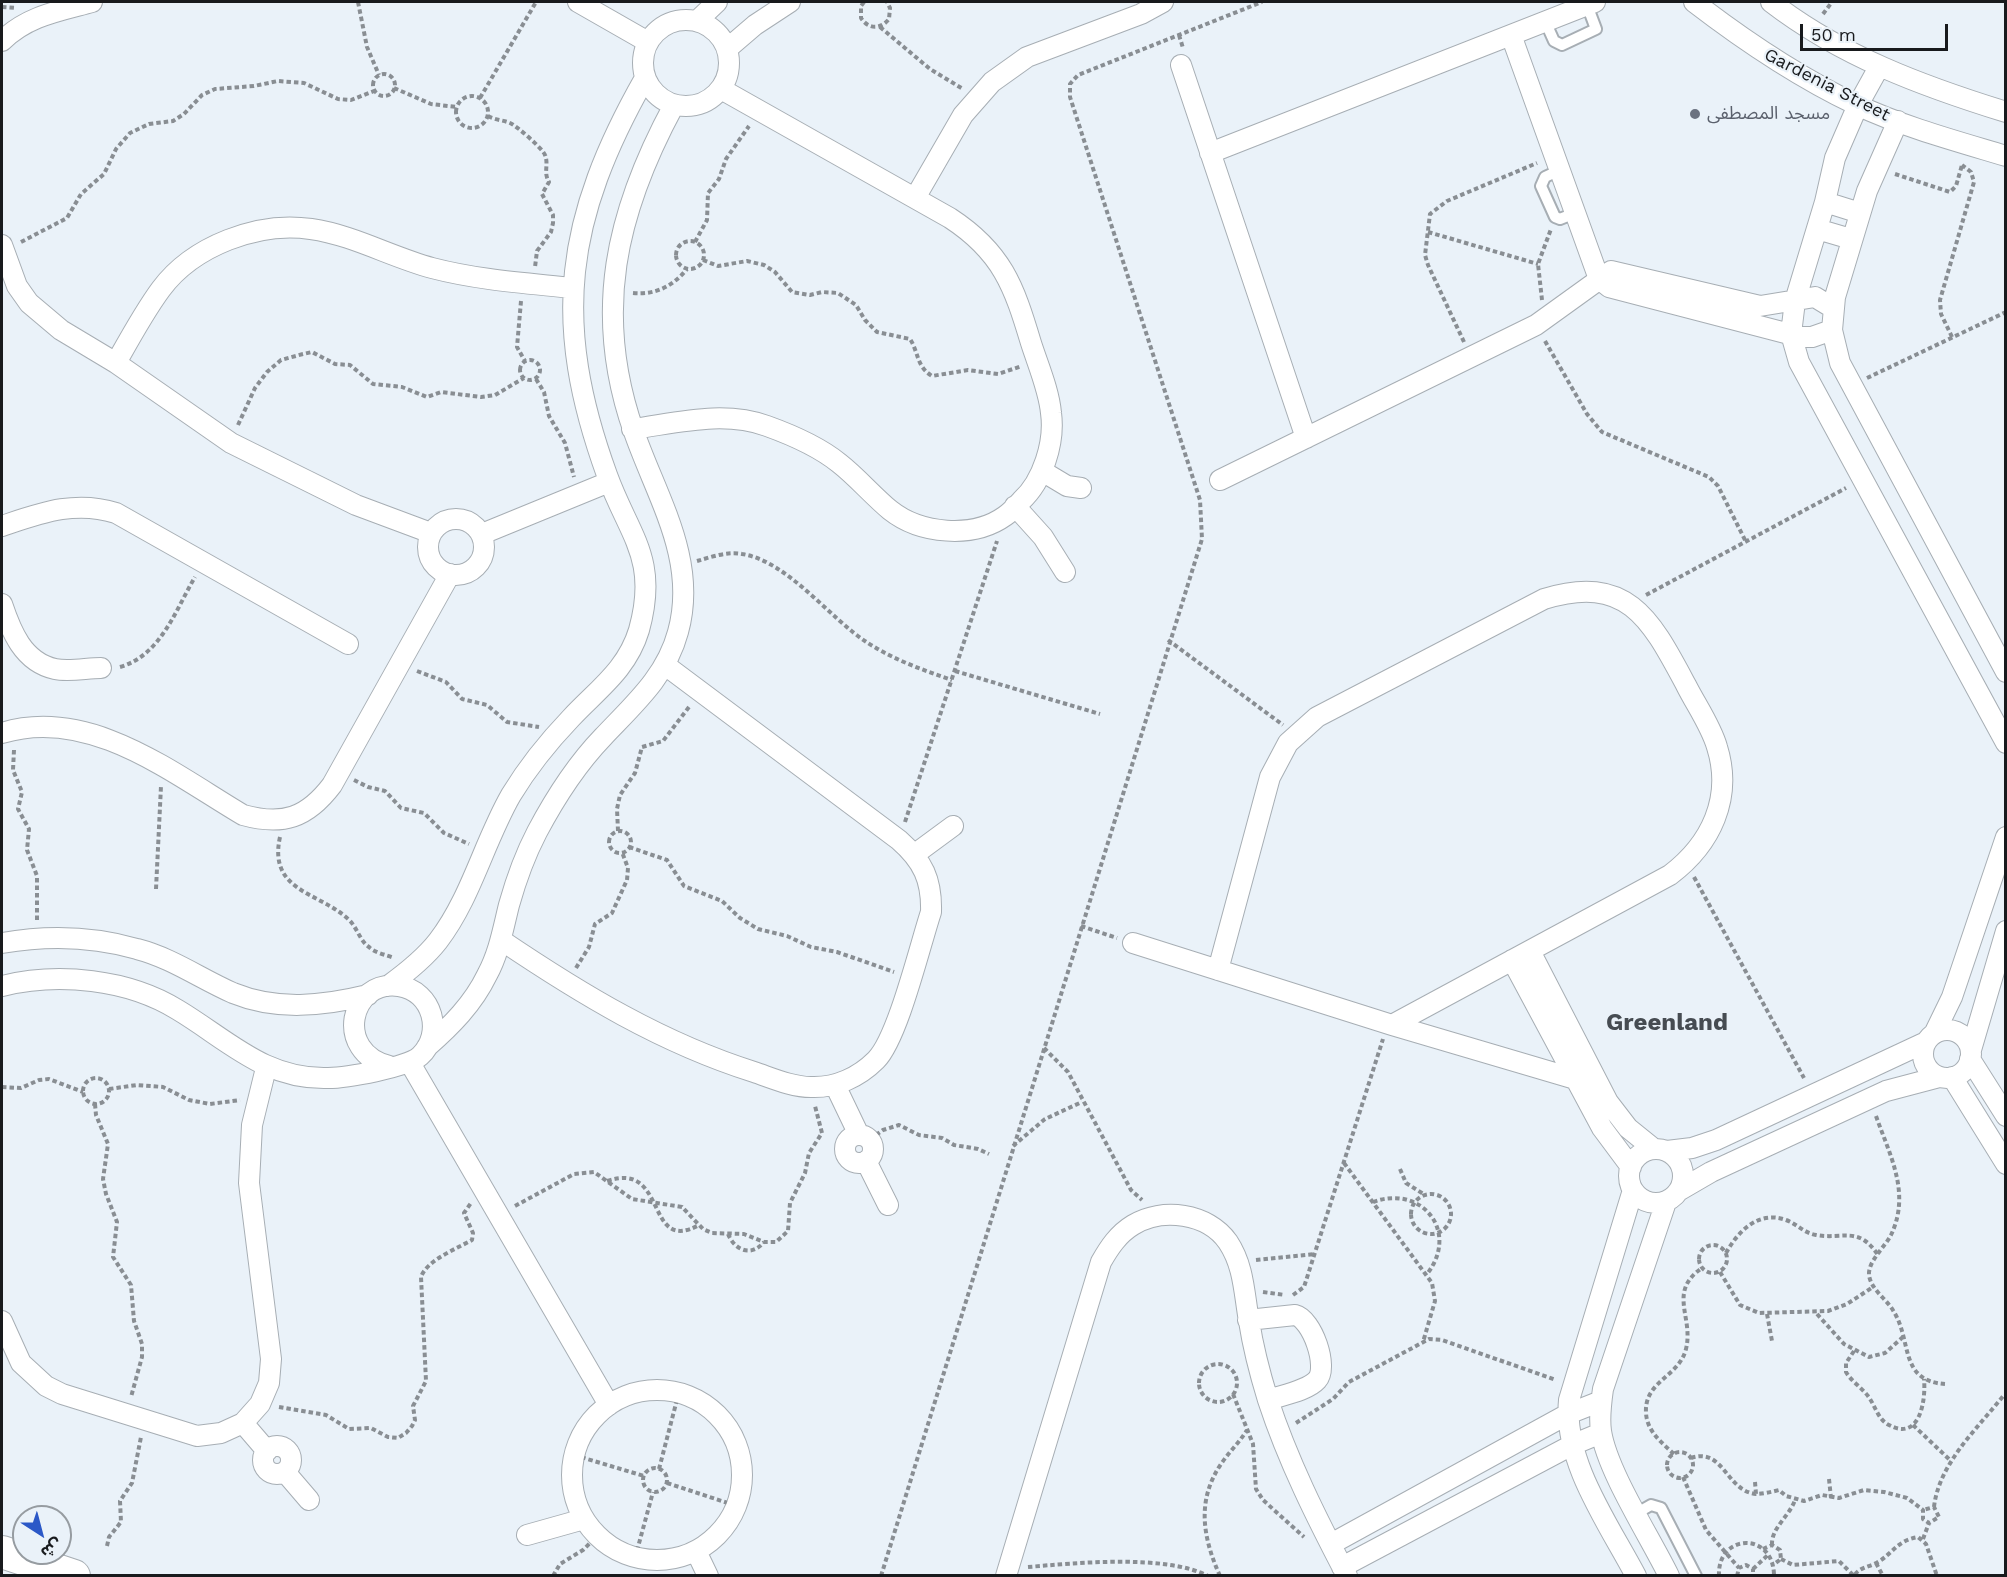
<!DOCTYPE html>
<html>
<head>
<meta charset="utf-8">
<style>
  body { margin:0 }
  #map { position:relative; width:2007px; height:1577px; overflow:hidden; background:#eaf2f9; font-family:"Work Sans","Noto Sans Arabic",sans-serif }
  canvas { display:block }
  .frame { position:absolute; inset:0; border:3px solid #181a1d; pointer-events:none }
  .north { position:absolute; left:12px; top:1505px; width:60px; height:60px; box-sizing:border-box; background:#eaf2f9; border:2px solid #969ca1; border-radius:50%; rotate:144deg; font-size:16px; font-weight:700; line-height:24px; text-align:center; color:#181a1d }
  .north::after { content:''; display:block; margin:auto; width:21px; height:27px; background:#2b58c7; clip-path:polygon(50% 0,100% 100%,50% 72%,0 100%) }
  .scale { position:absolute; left:1800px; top:24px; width:148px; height:27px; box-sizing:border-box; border:3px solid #181a1d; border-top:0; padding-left:8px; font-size:18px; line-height:21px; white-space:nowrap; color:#181a1d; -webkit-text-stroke:4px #eaf2f9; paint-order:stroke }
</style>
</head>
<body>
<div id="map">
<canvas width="2007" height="1577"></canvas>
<div class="frame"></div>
<div class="north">ش</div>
<div class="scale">50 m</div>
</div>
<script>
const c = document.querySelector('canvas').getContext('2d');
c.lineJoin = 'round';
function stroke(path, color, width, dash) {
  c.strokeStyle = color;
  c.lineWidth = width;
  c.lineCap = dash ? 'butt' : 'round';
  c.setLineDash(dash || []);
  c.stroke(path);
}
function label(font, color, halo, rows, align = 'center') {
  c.font = font + ' "Work Sans","Noto Sans Arabic",sans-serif';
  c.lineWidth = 4.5;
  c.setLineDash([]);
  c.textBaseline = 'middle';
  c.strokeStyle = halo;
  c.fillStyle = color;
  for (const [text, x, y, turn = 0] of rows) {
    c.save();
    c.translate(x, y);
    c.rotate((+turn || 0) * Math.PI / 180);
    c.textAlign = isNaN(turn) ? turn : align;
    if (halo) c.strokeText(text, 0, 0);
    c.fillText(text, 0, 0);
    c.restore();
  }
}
const path = new Path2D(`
  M358 2 367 47 379 75
  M864 2 861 6V18C868 29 880 30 889 19L890 8 887 2
  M2 7 16 8
  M1823 14 1832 2
  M880 27 930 69 963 89
  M1179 35 1183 48
  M373 85a11 11 0 1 1 22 0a11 11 0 1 1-22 0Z
  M394 88 431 104 457 107
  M456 112a16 16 0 1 1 32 0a16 16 0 1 1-32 0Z
  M480 98 536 2
  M488 116C495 120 503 120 510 123 517 126 543 149 545 155 549 165 543 172 549 182L542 194 553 215V223L551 232 537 251 535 267
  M1895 174 1950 192 1956 186 1962 165
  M1428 232 1538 264
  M676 255a14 14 0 1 1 28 0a14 14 0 1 1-28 0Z
  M21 242 67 218 81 194 104 174 116 149 130 133 149 124 173 121 184 114 202 95 215 89 254 86 278 81 304 83 338 99 351 100 374 91
  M695 242 707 220 708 193 719 179 726 159 749 126
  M703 260 718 266 747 261 764 265 775 272 792 292 810 295 822 292 838 293 856 305 865 320 877 332 910 339C919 353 916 366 932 376L968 370 998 374 1022 366
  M633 293C656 295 673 286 687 269
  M1542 300 1538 264 1551 229
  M521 301 517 347 525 361
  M1952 337 1941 314 1940 300 1974 182 1971 172 1962 165
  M1545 341 1587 414 1602 432 1709 477 1718 486 1746 542
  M1464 342 1428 265 1425 255 1430 214 1447 201 1537 163
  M520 370a10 10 0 1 1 20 0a10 10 0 1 1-20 0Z
  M1867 378 2006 312
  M536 379 544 392 549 416 565 443 574 477
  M238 425 255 388 267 372 281 360 303 354 312 352 335 364 350 365 373 384 402 387 427 397 441 392 481 397 495 395 524 378
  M697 561C711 557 728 551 742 554 788 561 830 619 868 643 894 660 923 670 952 680
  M1646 595 1846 488
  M1168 640 1283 725
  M120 667C161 655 175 611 195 577
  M417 671 446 682 462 699 487 705 507 722 539 727
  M955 671 1100 714
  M14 750 13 770 22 792 18 809 29 829 27 850 37 876V920
  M354 780 368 787 385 791 401 808 424 813 444 833 469 844
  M905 822 997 541
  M618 831 617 809 620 795 635 773 642 747 663 741 689 707
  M609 842a11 11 0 1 1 22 0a11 11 0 1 1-22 0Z
  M280 837C268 891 318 892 347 918 357 926 359 940 369 947 375 953 387 955 394 958
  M629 847 667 860 684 886 722 901 740 918 758 929 787 936 811 947 837 952 894 972
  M1694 877 1804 1078
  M156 889 161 786
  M1081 926 1117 938
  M576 968 589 947 595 924 612 913 627 880 628 868 622 852
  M1044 1048 1068 1072 1131 1190 1142 1200
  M83 1091a13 13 0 1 1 26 0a13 13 0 1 1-26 0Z
  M2 1087 21 1088 39 1080 49 1079 83 1092
  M109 1089 137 1085 163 1087 189 1100 210 1104 240 1100
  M95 1104 96 1115 108 1144 103 1179 106 1194 117 1222 113 1257 131 1285 134 1321 142 1344V1357L131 1397
  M1876 1116C1890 1156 1911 1193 1891 1235 1885 1247 1868 1261 1869 1275 1871 1290 1887 1299 1894 1312 1912 1341 1899 1381 1945 1384
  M876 1135 883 1130 899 1125 919 1135 942 1138 954 1145 978 1149 989 1154
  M1013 1146 1045 1119 1082 1102
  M1344 1163 1432 1283 1435 1301 1423 1342
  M1400 1169 1406 1183 1425 1195
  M607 1181C669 1160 644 1255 699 1225
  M1411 1214a20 20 0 1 1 40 0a20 20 0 1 1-40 0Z
  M1373 1202C1422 1184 1460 1232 1427 1274
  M515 1206 574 1174 594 1172 632 1199 682 1207 703 1229 712 1233 744 1234 764 1242H776L788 1231 790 1203 805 1173 809 1153 822 1133 815 1106
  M728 1234C735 1251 752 1257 764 1242
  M1699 1259a14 14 0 1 1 28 0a14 14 0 1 1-28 0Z
  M1726 1253C1738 1231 1759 1210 1786 1220 1797 1224 1804 1233 1816 1235 1843 1240 1858 1225 1878 1255
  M1256 1260 1315 1254
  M1720 1272 1740 1305 1759 1313 1828 1311 1847 1304 1873 1287
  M1263 1292 1285 1295
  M1293 1295 1304 1287 1383 1039
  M1767 1314 1772 1341
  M1817 1314 1844 1344 1869 1357 1885 1353 1904 1336
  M1854 1351 1846 1363V1372C1851 1381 1861 1387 1868 1396 1875 1405 1878 1420 1889 1425 1920 1442 1926 1400 1924 1379
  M1199 1383a19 19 0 1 1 38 0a19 19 0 1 1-38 0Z
  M1233 1394 1253 1444 1256 1489 1263 1500 1304 1537
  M279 1407 326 1415 349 1429 371 1428 388 1437 398 1438 406 1433 412 1426 415 1420 413 1406 426 1381 421 1277C427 1260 456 1249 472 1240L473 1233 464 1213 471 1203
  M1296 1423 1333 1399 1349 1382 1429 1339 1442 1340 1556 1380
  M1913 1425 1951 1461
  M1667 1465a13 13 0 1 1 26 0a13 13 0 1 1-26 0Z
  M1674 1454C1661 1442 1647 1431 1646 1413 1644 1381 1679 1377 1686 1349 1694 1317 1667 1292 1702 1268
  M574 1455 644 1476
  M1691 1458C1724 1447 1726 1491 1756 1494 1763 1494 1771 1492 1779 1490L1786 1496 1804 1501 1822 1495 1839 1498 1864 1490 1884 1492 1907 1498 1923 1510V1519L1929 1523 1939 1517 1934 1507 1923 1510
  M643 1480a12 12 0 1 1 24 0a12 12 0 1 1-24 0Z
  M659 1469 679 1392
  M1683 1477 1706 1530 1739 1568
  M1829 1479 1831 1498
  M1755 1482 1756 1494
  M667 1483 737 1506
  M1934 1507C1939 1463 1978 1428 2004 1395
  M1923 1539 1929 1523
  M1772 1545C1771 1528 1789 1517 1795 1500
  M107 1546 109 1537 121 1522 120 1501 132 1483 141 1437
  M1763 1549 1772 1545 1780 1550 1781 1559 1773 1565
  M635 1558 653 1492
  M1781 1559 1793 1565 1839 1561 1854 1576C1859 1567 1870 1567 1878 1562 1893 1553 1898 1540 1918 1537L1926 1544 1937 1576
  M1876 1563 1883 1576
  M1028 1567C1076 1563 1166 1554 1208 1576
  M1753 1569 1769 1554
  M553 1576 560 1564 583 1550 597 1536
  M881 1576 1202 539 1200 500 1070 97V84L1078 75 1262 2
  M1220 1576C1203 1538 1196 1501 1221 1464 1229 1452 1239 1443 1247 1430
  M1719 1576C1717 1533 1774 1531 1774 1576
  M1737 1576 1739 1568 1746 1565 1753 1569V1576`);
const service = new Path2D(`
  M1545 21 1554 41 1562 45 1596 29 1587 5
  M1560 170 1545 177 1541 186 1555 217 1560 219 1575 213
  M1637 1513 1651 1505 1661 1508 1696 1576`);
const minor = new Path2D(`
  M578 2 648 42
  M1694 2C1746 42 1798 77 1857 105 1904 127 1956 141 2006 156
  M1771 2C1841 56 1922 86 2006 112
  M643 63a43 43 0 1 1 86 0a43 43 0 1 1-86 0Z
  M697 21 717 2
  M1511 35 1599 279 1609 287 1801 337H1812L1832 330
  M2 41C27 16 59 11 92 2
  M727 49 755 25 790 2
  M1181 65 1306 438
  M1879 67 1858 105 1835 158 1825 202 1795 301 1791 334 1799 362 2006 743
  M1898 121 1867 191 1835 297 1832 330 1840 363 2006 672
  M1210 153 1595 2
  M915 198 963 115 992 82 1027 57 1141 14 1163 2
  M1825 202 1860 213
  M1817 229 1851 239
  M2 245 17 286 29 303 61 330 116 363 231 443 356 505 431 533
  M116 363C130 338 144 312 161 289 193 246 258 221 311 229 353 235 391 257 432 268 478 280 525 283 572 288
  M632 429C677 423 723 410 767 426 792 435 818 446 839 463 857 477 872 495 890 510 920 534 973 539 1005 516 1011 512 1016 506 1021 501 1043 481 1055 442 1051 413 1049 390 1038 365 1031 343 1014 286 1002 252 950 218L721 89
  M1042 471 1067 486 1081 488
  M1220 480 1536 325 1611 271 1760 306 1815 297 1833 308
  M1015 506 1043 537 1065 572
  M428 547a28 28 0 1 1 56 0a28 28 0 1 1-56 0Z
  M2 526C41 513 75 500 116 513L348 644
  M482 534 609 482
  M2 604C11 631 23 662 55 669 69 672 87 668 101 668
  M2 733C89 706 172 773 243 815 283 826 307 818 332 785L450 574
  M915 854 953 826
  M501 940C581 994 662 1043 754 1072 772 1078 792 1087 811 1087 836 1088 859 1077 876 1060 898 1038 920 945 931 912 932 880 923 861 899 840L665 665
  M2 943C48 935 92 936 137 949 172 958 201 979 233 993 277 1011 323 1006 368 995
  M1133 943 1392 1025 1575 1079
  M1530 951 1608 1102 1628 1128 1654 1149
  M1512 960 1602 1128 1631 1167
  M1218 970 1270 777 1288 743 1317 717 1544 599C1628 573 1651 620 1686 685 1696 705 1711 726 1717 747 1733 798 1711 844 1670 875L1392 1025
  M2 986C58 972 128 979 178 1010 228 1040 265 1080 328 1078 346 1078 408 1067 420 1056 444 1034 433 991 399 986 349 979 334 1052 389 1066
  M388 986C406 973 424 959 438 941 471 898 484 842 511 795 528 767 548 742 571 718 597 690 627 670 639 630 659 558 629 536 607 475 551 321 565 219 645 78
  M1923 1054a24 24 0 1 1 48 0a24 24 0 1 1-48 0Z
  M1934 1034 1952 997 2006 837
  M427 1047C451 1026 473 1004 487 975 499 953 503 929 509 905 516 880 525 855 537 832 555 798 576 765 603 737 633 705 666 677 678 632 698 560 657 498 634 432 592 313 616 212 674 105
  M1971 1050 2006 931
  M1970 1059 2006 1116
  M410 1063 609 1405
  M1952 1077 2006 1164
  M835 1085 859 1135
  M845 1149a14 14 0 1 1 28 0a14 14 0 1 1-28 0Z
  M1629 1176a27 27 0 1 1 54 0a27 27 0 1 1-54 0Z
  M1667 1151 1692 1148 1716 1140 1926 1042
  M866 1161 888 1205
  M1633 1190 1569 1400C1563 1461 1608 1523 1636 1576
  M1680 1190 1711 1172 1886 1091 1939 1077
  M1666 1202 1603 1389C1601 1403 1599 1417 1601 1431 1607 1471 1650 1537 1669 1576
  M1248 1320 1295 1315C1312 1319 1329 1367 1317 1380 1307 1391 1282 1395 1268 1400
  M2 1321 21 1363 46 1386 62 1394 197 1436 221 1433 243 1423 260 1404 269 1383 271 1359 249 1183 252 1125 266 1068
  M572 1475a85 85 0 1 1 170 0a85 85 0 1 1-170 0Z
  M243 1423 267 1451
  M263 1460a14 14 0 1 1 28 0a14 14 0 1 1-28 0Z
  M285 1472 309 1500
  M527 1535 584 1519
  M1331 1544 1568 1414 1601 1401
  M696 1551 708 1576
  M1342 1567 1572 1445 1601 1433
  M1006 1576 1101 1262C1109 1248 1118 1234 1133 1225 1162 1207 1208 1213 1228 1242 1244 1266 1244 1293 1249 1321 1253 1347 1260 1374 1268 1400 1288 1461 1317 1519 1347 1576`);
const primary = new Path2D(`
  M2 1552 74 1576`);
const markers = [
  [1695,114,6,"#6b7280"]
];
const streetNames = [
  ["Gardenia Street",1827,85,27]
];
const worshipNames = [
  ["مسجد المصطفى",1707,114]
];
const districtNames = [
  ["Greenland",1667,1023]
];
stroke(service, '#a7aeb4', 14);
stroke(minor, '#a7aeb4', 22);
stroke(primary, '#a7aeb4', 34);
stroke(path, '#898e93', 4, [4.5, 3]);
stroke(service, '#fff', 10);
stroke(minor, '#fff', 20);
stroke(primary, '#fff', 32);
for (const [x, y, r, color] of markers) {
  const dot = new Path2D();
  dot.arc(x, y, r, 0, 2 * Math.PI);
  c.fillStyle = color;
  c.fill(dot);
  stroke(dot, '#eaf2f9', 2);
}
label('18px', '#181a1d', '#eaf2f9', streetNames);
label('18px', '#5b616d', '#eaf2f9', worshipNames, 'left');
label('bold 24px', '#464c52', '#eaf2f9', districtNames);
</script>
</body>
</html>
